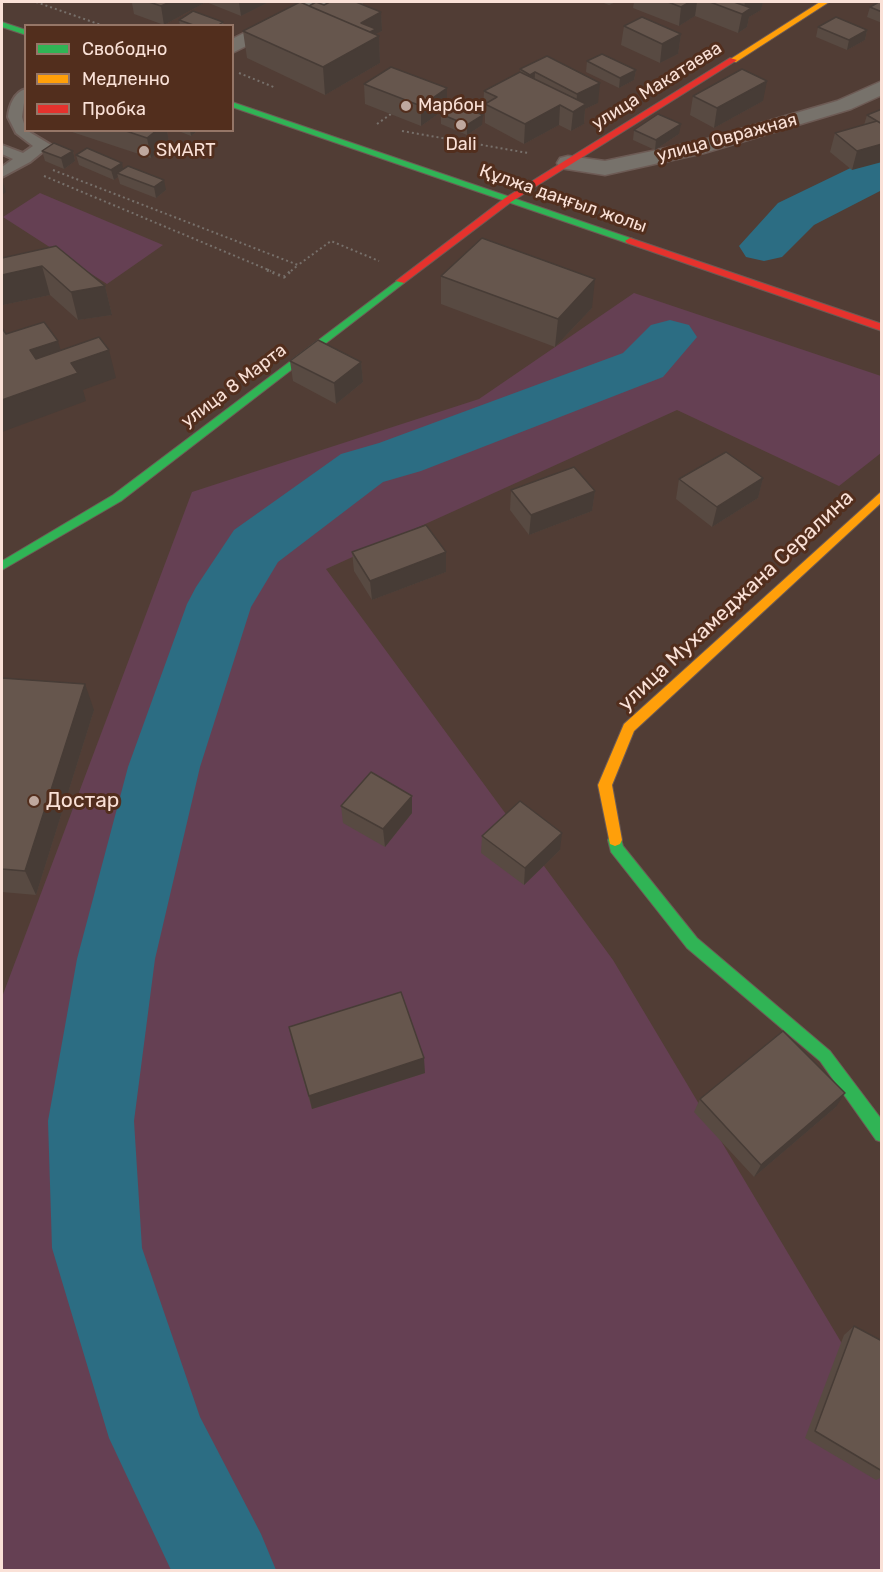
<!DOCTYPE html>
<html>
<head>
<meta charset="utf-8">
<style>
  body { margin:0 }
  #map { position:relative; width:883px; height:1572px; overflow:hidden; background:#513d35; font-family:Rubik,sans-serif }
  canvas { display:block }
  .frame { position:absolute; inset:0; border:3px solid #fae1d7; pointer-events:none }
  .legend { position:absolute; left:24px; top:24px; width:210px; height:108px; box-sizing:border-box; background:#522e1d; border:2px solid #957667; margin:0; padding:8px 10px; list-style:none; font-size:18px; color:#fae1d7 }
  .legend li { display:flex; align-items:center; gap:12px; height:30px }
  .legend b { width:30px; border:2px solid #957667 }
</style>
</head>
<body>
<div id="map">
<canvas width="883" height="1572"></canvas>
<div class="frame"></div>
<ul class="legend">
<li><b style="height:8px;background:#30b455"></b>Свободно</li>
<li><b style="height:8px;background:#ff9f0a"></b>Медленно</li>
<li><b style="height:8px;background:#e5322d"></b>Пробка</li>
</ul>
</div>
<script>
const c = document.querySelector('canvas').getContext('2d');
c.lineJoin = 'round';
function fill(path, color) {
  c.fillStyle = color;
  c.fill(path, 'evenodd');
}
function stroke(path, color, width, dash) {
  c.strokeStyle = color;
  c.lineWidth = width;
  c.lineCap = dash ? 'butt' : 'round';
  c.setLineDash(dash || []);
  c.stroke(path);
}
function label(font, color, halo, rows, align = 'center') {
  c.font = font + ' Rubik,sans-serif';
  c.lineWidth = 6;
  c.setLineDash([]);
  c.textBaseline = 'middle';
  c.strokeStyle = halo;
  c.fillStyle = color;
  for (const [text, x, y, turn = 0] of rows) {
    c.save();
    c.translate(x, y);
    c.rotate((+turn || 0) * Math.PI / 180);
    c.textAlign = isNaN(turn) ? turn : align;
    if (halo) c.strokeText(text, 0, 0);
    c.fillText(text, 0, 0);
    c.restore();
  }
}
const green = new Path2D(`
  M40 193 163 245 107 284 3 217Z
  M634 293 881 376V453L839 486 677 410 326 569 613 960 881 1409V1570H2V997L192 492 479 399Z`);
const river = new Path2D(`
  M882 157V190L814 225 782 257 764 261 746 257 739 246 778 203 865 161Z
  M670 320 689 325 697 337 663 377 421 471 383 482 278 562 251 607 200 767 155 959 134 1121 142 1248 200 1417 261 1534 276 1570H171L109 1438 52 1248 48 1121 77 959 128 767 187 604 196 587 234 530 341 454 379 443 623 353 651 325Z`);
const pathFar1 = new Path2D(`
  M36 2 104 26
  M239 73 276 88
  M377 124 391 114
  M402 131 528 153
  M53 170 298 265 331 241 379 261
  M44 176 271 271
  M291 271 297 266`);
const path = new Path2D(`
  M267 270 284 277 292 270`);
const lane = new Path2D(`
  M26 89 22 117 26 130 51 145 30 162 2 177V167L13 159 2 154V145L23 153 33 146 16 133 8 117C9 106 14 92 26 89Z`);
const street = new Path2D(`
  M306 2H329L327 6 232 53V39Z
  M882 81V95L851 109 704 153 605 175 560 168 557 163 560 158 568 156 605 161 700 141 837 101Z`);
const fast = new Path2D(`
  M2 22 26 30V35L2 27Z
  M232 102 633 239 635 241 627 243 232 107Z
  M401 278 404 279V283L121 501 2 570V561L113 495Z
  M615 834 620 836 623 846 697 938 830 1051 882 1120V1142L876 1140 820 1061 687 948 611 852 608 840 610 836Z`);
const slow = new Path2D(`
  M820 2H829L736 62 729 60Z
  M882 491V502L634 731 612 785 622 840 620 844 615 846 610 844 598 785 624 724Z`);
const jam = new Path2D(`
  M730 58 737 60 511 202 404 283 396 281 505 198Z
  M630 238 882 324V331L627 243 625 241Z`);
const wall = new Path2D(`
  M130 2H269L241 16 206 2 164 25 134 14 132 3Z
  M328 2H363V5L381 12 382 31 376 34 379 36 380 63 325 95 247 58 243 31 309 6 324 5 328 3Z
  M601 2H616L609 5Z
  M634 2H763L761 10 749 17 747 27 738 33 695 16 679 26 633 8Z
  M882 2V23L867 17 870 7Z
  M179 20 223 22 224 26H180Z
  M624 26 681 34 678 54 660 63 621 45Z
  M818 27 867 30 865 40 847 50 816 37Z
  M547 56 598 103 585 109 584 124 571 131 559 125 524 144 485 123V111L483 110 484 91 520 72V69Z
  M587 61 636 70 634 80 619 88 586 72Z
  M364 84 447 88V108L421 126 365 104Z
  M693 96 763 101 714 128 690 115Z
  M882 109 852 170 830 152 835 133 864 125 867 115Z
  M441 114 482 125 467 135 441 124Z
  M66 130H167L169 143 151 158Z
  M176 130H196V132L191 136Z
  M634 130 679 134 655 150 633 140Z
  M42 151H73L75 161 64 169 45 161Z
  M76 155 123 169 166 190 156 198 120 184 118 177 114 180 79 165Z
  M56 246 105 286 112 315 78 320 50 295 3 305Z
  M441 276 592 308 555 347 441 304Z
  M290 361 361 362 363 382 336 404 293 381Z
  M763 478 758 498 712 527 676 499 679 479Z
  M511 490 595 491 592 511 529 535 510 510Z
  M352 552 446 572 372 600 354 571Z
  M2 678 94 710 36 895 2 892Z
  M412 796V813L385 847 343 823 341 806Z
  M482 836 560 850 524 885 481 853Z
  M289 1027 425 1073 312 1109 292 1041Z
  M700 1099 836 1107 754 1177 694 1112Z
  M854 1326 882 1341V1477L876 1480 805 1438 844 1335Z`);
const shadedWall = new Path2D(`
  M170 2H206L164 25 161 6Z
  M239 2H269L241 16Z
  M690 2H697L695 16 679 26 681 7Z
  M745 2H763L761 10 749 17 747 27 738 33 742 14 743 12Z
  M381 12 382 31 376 34 379 36 380 63 325 95 323 67 361 23Z
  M867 30 865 40 847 50 849 40Z
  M681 34 678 54 660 63 662 44Z
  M636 70 634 80 619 88 620 78Z
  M535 72 534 92 529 94 530 75Z
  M767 81 763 101 714 128 717 108Z
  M600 83 598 103 585 109 584 124 571 131 573 112 576 110 577 94Z
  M447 88V108L421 126V106Z
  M560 105 559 125 524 144 525 124Z
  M483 115 482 125 467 135V125Z
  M681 124 679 134 655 150 656 140Z
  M157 130H167L169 143 151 158 147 138Z
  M190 130H196V132L191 136Z
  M882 144V162L852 170 857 151Z
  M73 151 75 161 64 169 61 158Z
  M122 163 124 173H117L118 177 114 180 111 170Z
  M164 180 166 190 156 198 154 187Z
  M3 182 6 192 2 195V183Z
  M42 266 50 295 3 305 2 302V275Z
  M595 279 592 308 555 347 558 319Z
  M105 286 112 315 78 320 71 292Z
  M58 341 66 369 38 379 30 350Z
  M109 350 116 378 83 390 86 401 2 432V400L71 363Z
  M361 362 363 382 336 404 334 383Z
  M763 478 758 498 712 527 717 507Z
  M595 491 592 511 529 535 531 515Z
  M446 552V572L372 600 370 581Z
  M85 684 94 710 36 895 25 871Z
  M412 796V813L385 847 383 829Z
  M562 833 560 850 524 885 525 868Z
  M424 1058 425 1073 312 1109 309 1096Z
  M845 1093 836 1107 754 1177 761 1165Z`);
const building = new Path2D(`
  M149 2H170L161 6Z
  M300 2 379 36 323 67 243 31Z
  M316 2 324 5 330 2H356L381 12 361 23 376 29 370 32 309 6Z
  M668 2H690L681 7Z
  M710 2H734L751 8 742 14Z
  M879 2H882V12L870 7Z
  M193 11 223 22 217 26H196L179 20Z
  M642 17 681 34 662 44 624 26Z
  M836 17 867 30 849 40 818 27Z
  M602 54 636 70 620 78 587 61Z
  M547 56 600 83 577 94 535 72 530 75 520 69Z
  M391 67 447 88 421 106 364 84Z
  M742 69 767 81 717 108 693 96Z
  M520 72 586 104 573 112 560 105 525 124 485 104 497 97 484 91Z
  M456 104 483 115 467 125 441 114Z
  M882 109V124L867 115Z
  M658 114 681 124 656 140 634 130Z
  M877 121 882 124V144L857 151 835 133Z
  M123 130H157L147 138Z
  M54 143 73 151 61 158 42 151Z
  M87 148 122 163 111 170 76 155Z
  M128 166 164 180 154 187 117 173Z
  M482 238 595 279 558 319 441 276Z
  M56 246 105 286 71 292 42 266 2 275V258Z
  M44 322 58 341 30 350 36 359 99 337 109 350 71 363 78 373 2 400V328L6 334Z
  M318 340 361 362 334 383 290 361Z
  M726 452 763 478 717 507 679 479Z
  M574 467 595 491 531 515 511 490Z
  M426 525 446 552 370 581 352 552Z
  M2 678 85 684 25 871 2 869Z
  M371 772 412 796 383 829 341 806Z
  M520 801 562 833 525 868 482 836Z
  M401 992 424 1058 309 1096 289 1027Z
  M783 1031 845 1093 761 1165 700 1099Z
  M854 1326 882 1341V1471L815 1431Z`);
const markers = [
  [406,106,6,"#bfa89e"],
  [461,125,6,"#bfa89e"],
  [144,151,6,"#bfa89e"],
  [34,801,6,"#bfa89e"]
];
const farStreetnames = [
  ["улица Макатаева",657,86,-32],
  ["улица Овражная",727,138,-15],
  ["Құлжа даңғыл жолы",563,199,19],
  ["улица 8 Марта",234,386,-37]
];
const farPoinames = [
  ["Марбон",418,106],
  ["Dali",461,145,"center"],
  ["SMART",156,151]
];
const streetNames = [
  ["улица Мухамеджана Сералина",736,601,-43]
];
const poiNames = [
  ["Достар",46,801]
];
fill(green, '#654053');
fill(river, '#2c6d83');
stroke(lane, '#6d5b55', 4);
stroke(street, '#6d5b55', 3);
stroke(fast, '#6d5b55', 2);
stroke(slow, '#6d5b55', 2);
stroke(jam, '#6d5b55', 2);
stroke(pathFar1, '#77706b', 2, [2, 3]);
stroke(path, '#77706b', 3, [2, 4]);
fill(lane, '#77726b');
fill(street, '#77726b');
fill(fast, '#30b455');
fill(slow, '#ff9f0a');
fill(jam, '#e5322d');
fill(wall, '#584a42');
fill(shadedWall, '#473c36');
fill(building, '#66564d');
stroke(building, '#473c36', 1.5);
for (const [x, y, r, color] of markers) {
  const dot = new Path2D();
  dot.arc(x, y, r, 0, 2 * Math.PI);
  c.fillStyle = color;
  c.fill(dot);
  stroke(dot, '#522e1d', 2);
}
label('18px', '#fae1d7', '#522e1d', farStreetnames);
label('18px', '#fae1d7', '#522e1d', farPoinames, 'left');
label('21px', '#fae1d7', '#522e1d', streetNames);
label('21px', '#fae1d7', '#522e1d', poiNames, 'left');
</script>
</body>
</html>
